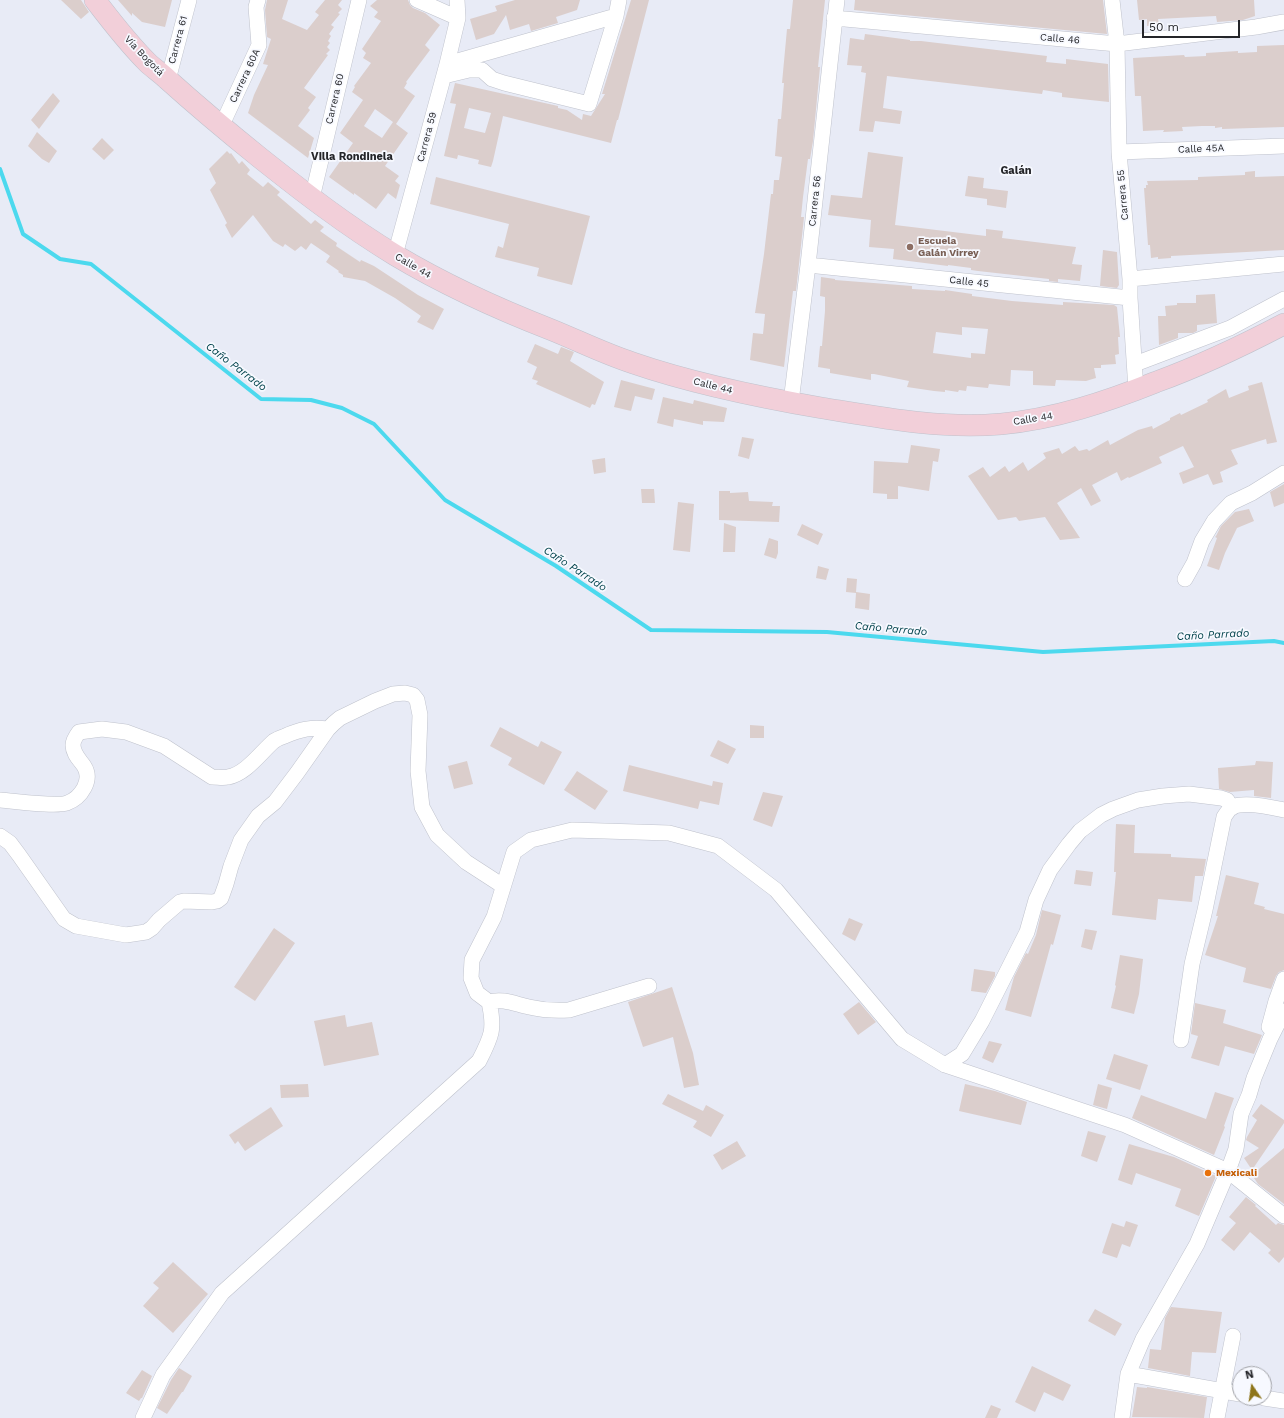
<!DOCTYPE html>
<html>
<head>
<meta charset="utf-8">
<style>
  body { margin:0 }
  #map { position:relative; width:1284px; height:1418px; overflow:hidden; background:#e8ebf6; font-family:"Work Sans",sans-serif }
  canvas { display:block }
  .north { position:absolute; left:1232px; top:1366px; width:40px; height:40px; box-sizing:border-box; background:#f7f9ff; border:1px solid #a3a4a9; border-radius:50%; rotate:347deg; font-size:11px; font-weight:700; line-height:16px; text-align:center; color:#242529 }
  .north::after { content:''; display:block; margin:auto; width:14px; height:18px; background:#8e751a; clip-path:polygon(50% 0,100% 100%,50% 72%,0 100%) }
  .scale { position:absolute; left:1142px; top:20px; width:98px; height:18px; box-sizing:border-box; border:2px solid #242529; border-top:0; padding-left:5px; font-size:12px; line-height:14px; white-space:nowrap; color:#242529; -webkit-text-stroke:3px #f7f9ff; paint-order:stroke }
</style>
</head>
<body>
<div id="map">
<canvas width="1284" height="1418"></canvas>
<div class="north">N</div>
<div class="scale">50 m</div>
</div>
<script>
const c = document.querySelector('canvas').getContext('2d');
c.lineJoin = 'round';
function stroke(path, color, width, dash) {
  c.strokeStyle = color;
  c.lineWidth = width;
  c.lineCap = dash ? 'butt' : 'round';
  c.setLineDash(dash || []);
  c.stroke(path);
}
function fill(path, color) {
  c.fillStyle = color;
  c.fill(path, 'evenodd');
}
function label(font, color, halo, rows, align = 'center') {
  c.font = font + ' "Work Sans",sans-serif';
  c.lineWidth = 3.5;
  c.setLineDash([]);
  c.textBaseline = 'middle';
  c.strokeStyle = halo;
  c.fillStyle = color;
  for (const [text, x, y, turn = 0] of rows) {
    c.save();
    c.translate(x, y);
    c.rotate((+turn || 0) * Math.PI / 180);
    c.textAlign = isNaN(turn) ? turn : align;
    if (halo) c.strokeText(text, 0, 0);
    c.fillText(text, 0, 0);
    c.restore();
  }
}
const stream = new Path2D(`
  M0 169 23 234 60 259 91 264 261 399 311 400 342 408 374 424 445 500 556 566 651 630 827 632 1043 652 1274 641 1284 643`);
const building = new Path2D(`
  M61 0H81L89 12 81 19Z
  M118 0H172L165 27 142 22 132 13V16Z
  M267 0H288L282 19 307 30 319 15 315 12 325 0H342L338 5 342 9 338 13 340 14 331 25 334 27 329 34 331 36 328 41 330 43 327 47 330 50 326 54 328 55 304 88 316 97 308 108 310 110 298 126 314 138 308 158 248 113 254 95 268 65 263 64 271 39 267 37 265 10Z
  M377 0H408L410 5 413 8 425 13 440 25 425 45 430 50 406 82 407 83 404 88 415 96 396 124 408 133 385 166 399 176 395 181 400 185 396 199 388 193 376 209 354 193V195L329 177 353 143 340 133 363 100 352 92 355 87 354 86 371 63 363 58 366 53 362 49 381 21 374 17 378 12 370 6ZM375 109 393 122 382 138 364 126Z
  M515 0H580L577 10 556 17 558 23 531 31 529 24 510 30 506 15 494 34 476 40 470 19 497 11 495 6Z
  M631 0H649L618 120H617L611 143 503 116 493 161 491 167 478 164 479 160 458 155 457 159 444 156 456 104 450 103 455 83 558 106V108L567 110 582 120 583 114 591 116 605 94H602ZM469 108 491 113 485 133 464 128Z
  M793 0H825L818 67H820L813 141 810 159H808L803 197 801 217H804L799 264 796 291H793L784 367 750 360 753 333 763 334 765 314 755 313 764 254 771 194H773L774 180H779L782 157 775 156 778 119H781L784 83H782L787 29H790Z
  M855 0H1103L1107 34 893 14 854 10Z
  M1137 0H1254L1255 16 1243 20 1217 22 1216 16 1158 19 1159 25 1147 26V19L1139 20Z
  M865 34 910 40V41H921L1047 56 1046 62 1066 64V59L1108 64 1109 102 1062 97V93L1043 90 1042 94 887 76 883 108 902 111 900 124 875 121 873 132 859 131 866 73 861 72 862 66 847 65 850 38 864 40Z
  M1284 45V127L1222 129V127L1215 128V126H1202L1182 127 1183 131 1163 132 1164 130 1143 131 1141 96H1135L1133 58 1184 55 1185 57 1206 56V53L1238 51V53L1257 52V46Z
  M53 93 60 101 39 129 31 120Z
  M37 132 57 151 49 163 42 159 28 146Z
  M102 138 114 150 104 160 92 149Z
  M227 151 230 154 231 153 239 164 242 161 250 170 247 174 263 187 268 182 280 192 277 195 311 224 315 220 324 227 320 231 337 243 336 246 360 262 361 260 374 266 418 295 444 309 433 330 417 322 421 316 395 298 365 281 343 277V275L338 272 339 271 326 262 330 256 311 243 306 250 301 246 295 251 285 244 283 247 273 241 253 215 232 238 225 225 227 223 210 190 216 183 209 169Z
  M868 152 903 157 895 225 986 236V229L1003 231 1002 238 1076 247 1072 264 1082 265 1080 281 1058 279V282L1049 281V279L978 271 971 270V268L948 265V266L893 259 894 249 869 247 871 220 828 215 831 195 862 198Z
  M1255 171V177L1284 176V250L1171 256V258L1158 259V257L1151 258 1150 245H1148L1144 188H1146V185H1148L1147 181 1198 180V177L1245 175V172Z
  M968 176 984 178 983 188 1008 191 1006 208 987 205V199L965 196Z
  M436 177 590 216 572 285 537 276 539 268 495 257 498 246 503 248 509 224 430 204Z
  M1103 250 1117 252 1119 285 1117 288 1100 286Z
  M821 277 835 279V280L912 286V289L945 291V290L972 294V296L1012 301 1063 305V302L1114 305 1117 307 1120 337H1118L1119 354 1115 355 1116 364 1101 365V368H1094L1096 378 1086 381 1056 380 1055 386 1033 385V371L1011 370 1010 386 989 384 988 388 967 386 966 391 959 390 958 392 945 390V392L934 391 907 387 909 381 874 374H871V380L830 373V369L818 367 820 346H822L825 311V297L820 296ZM962 327 988 329 985 354 971 353V358L933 353 936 332 962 335Z
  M1215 294 1217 323 1197 325V331L1193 333H1178V338L1159 345 1158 316H1166L1165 306 1177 305V303H1196V295Z
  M535 344 558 354 561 347 574 352 570 361 604 382 595 405 592 404 590 408 536 384 538 381 532 379 537 367 527 362Z
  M621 380 655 389 652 400 635 396 631 411 614 407Z
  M1262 382 1277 442 1267 444 1266 439 1231 450 1238 464 1220 472 1223 482 1213 485 1208 474 1183 484 1179 473 1194 467 1183 446 1159 457 1162 463 1129 478 1128 477 1121 481 1117 472 1092 485 1101 501 1091 506 1081 488 1057 503 1080 538 1060 540 1045 517 1019 521 1016 517 998 520 968 476 983 467 990 477 1005 466 1009 472 1023 462 1028 471 1046 458 1043 453 1059 448 1062 454 1075 446 1079 451 1087 449 1089 451 1108 440 1110 445 1138 430 1152 426 1153 429 1170 420V418L1180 413 1181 415 1208 402 1207 400 1226 389 1229 398 1249 390 1248 386Z
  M663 397 693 404 694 400 727 408 724 422 703 421V425L674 419 673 427 657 423Z
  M742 437 754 439 749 459 738 456Z
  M911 445 940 449 938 462 933 461 929 491 898 486V499H887V494L873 493 874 461 908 463Z
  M605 458 606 472 594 474 592 460Z
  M1284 484V503L1274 507 1270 492Z
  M641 489H654L655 503H642Z
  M719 491H730V493L748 492 749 501 773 502 772 506H780L779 522 719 520Z
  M678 502 694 504 690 552 673 550Z
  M1249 509 1254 521 1237 528 1225 553 1219 570 1207 566 1217 538 1215 537 1216 536 1221 526 1235 512Z
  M724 523 736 527 735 552H723Z
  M802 524 823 534 818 545 797 535Z
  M769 538 778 541V553L776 559 764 555Z
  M818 566 829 569 826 580 816 578Z
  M847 578 857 579 856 592 870 594 869 610 855 608 856 593 846 592Z
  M750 725 764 726V738H750Z
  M500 727 538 747 541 741 562 752 544 785 508 765 512 758 490 746Z
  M718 740 736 749 728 764 710 756Z
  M467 761 473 784 454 789 448 766Z
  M1256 761 1273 762 1271 798 1254 796V790L1230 792 1219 789 1218 768 1255 765Z
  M629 765 712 786 713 781 723 783 719 805 700 801 698 809 623 791Z
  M577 771 608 791 595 810 564 790Z
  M763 792 783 796 772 827 753 820Z
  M1116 824 1135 825 1134 853 1171 854V857L1206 859 1203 876H1195L1192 902 1158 899 1156 920 1112 915 1116 872H1114Z
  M1076 870 1093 872 1091 886 1074 884Z
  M1226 875 1259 883 1254 904 1265 907 1264 909 1284 914V970L1279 972 1276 976 1271 989 1243 982 1246 968 1205 955 1218 916H1216Z
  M1042 910 1061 915 1053 945 1051 944 1031 1017 1005 1010 1014 977 1026 953 1028 954 1036 935Z
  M849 918 863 924 855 941 842 934Z
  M274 928 295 943 255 1001 234 987Z
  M1085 929 1097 931 1092 950 1081 947Z
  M1120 955 1143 959 1139 994 1134 1014 1111 1008 1116 986 1115 985Z
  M974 969 995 972V976L986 993 971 991Z
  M672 987 693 1053 699 1085 684 1088 673 1037 643 1047 628 1002Z
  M859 1002 876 1022 858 1035 843 1014Z
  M1195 1003 1226 1010 1223 1023 1262 1035 1254 1054 1225 1046 1219 1066 1191 1058 1198 1036 1191 1034Z
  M345 1015 347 1027 372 1022 379 1055 324 1066 314 1021Z
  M989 1041 1002 1044 993 1063 982 1058Z
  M1114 1054 1148 1065 1140 1090 1106 1079Z
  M308 1084 309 1097 281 1098 280 1085Z
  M965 1084 995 1091 1027 1102 1021 1125 959 1111Z
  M1098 1084 1112 1088 1107 1109 1093 1105Z
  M1215 1092 1234 1098 1224 1126 1225 1127 1214 1155 1132 1118 1141 1095 1206 1119Z
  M668 1094 703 1111 706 1105 724 1115 711 1137 693 1127 697 1121 662 1104Z
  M1261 1104 1284 1120V1123L1252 1170 1244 1158 1259 1148 1246 1140 1247 1137 1257 1120 1252 1116Z
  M271 1107 283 1126 245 1151 238 1141 235 1144 229 1135Z
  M1088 1131 1106 1136 1097 1162 1081 1156Z
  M737 1141 746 1156 722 1170 713 1155Z
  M1129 1144 1174 1157 1216 1176 1199 1216 1175 1206 1181 1189 1136 1173 1132 1185 1118 1180Z
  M1284 1148V1204L1258 1184 1252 1175Z
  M1246 1197 1256 1205 1255 1206 1276 1225 1278 1223 1284 1225V1257L1279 1263 1268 1253 1271 1250 1250 1232 1234 1251 1221 1240 1236 1223 1229 1217Z
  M1126 1221 1138 1225 1130 1247 1122 1244 1117 1258 1102 1253 1112 1223 1124 1227Z
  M173 1262 208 1294 173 1333 143 1306 159 1288 153 1283Z
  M1171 1307 1222 1312 1216 1353 1192 1352 1190 1376 1148 1368 1150 1349 1161 1350 1165 1318Z
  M1095 1309 1122 1324 1115 1336 1088 1321Z
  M1032 1366 1071 1385 1063 1401 1044 1392 1035 1412 1015 1402Z
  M179 1368 192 1376 183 1392H182L167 1414 157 1408 171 1380Z
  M142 1370 152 1376 142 1398H141L139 1401 126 1393Z
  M1137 1387 1147 1388V1387L1207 1397 1204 1418 1132 1417Z
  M991 1405 1001 1409 997 1418H985Z`);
const street = new Path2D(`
  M417 0 458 18
  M1112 0 1117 44 1119 152 1130 279V298L1136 390
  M834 18 1117 44 1256 27 1284 22
  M447 64 616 16
  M444 76 469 70H482L492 79 504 83 589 104 616 16 619 0
  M168 80 189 0
  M221 127 259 45 256 7 258 0
  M1119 152 1284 146
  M312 198 359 0
  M395 255 447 64 458 18 457 0
  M808 265 1130 298
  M1130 279 1284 264
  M1135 364 1230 328 1284 299
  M791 402 808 265 837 0
  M1185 579 1194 563 1202 541 1214 521 1231 503 1252 493 1284 473
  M0 800C15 801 55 807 67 803 81 798 93 780 84 766 80 760 73 754 73 745 73 740 76 736 79 732L102 729 126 732 164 746 212 777C218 777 223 778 228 777 246 774 261 752 274 741 277 739 282 737 285 736 301 729 311 727 328 729
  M0 836 10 843 19 855 64 919 76 926 126 935 146 932 152 928 159 920 180 902 184 901 212 902 217 901 221 898 226 884 231 866 241 840 258 816 275 802 297 773 328 729 334 723 340 718 375 701 393 694 405 693 413 695 417 700 420 715 418 771 422 807 437 835 466 862 503 886
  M489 1002C503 998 515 1004 529 1007 542 1010 555 1011 569 1010L649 986
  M1269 1027 1276 1001 1284 979
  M1181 1040 1192 964 1205 910 1224 817C1226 814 1229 809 1232 807 1244 801 1271 807 1284 810
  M945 1065 962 1054 982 1021 1027 932 1036 900 1050 870 1069 844 1080 831 1101 815 1113 809 1138 800 1163 796 1189 794 1221 798 1227 800 1232 808
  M1128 1374 1240 1394
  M1264 1398 1284 1401
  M143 1418 163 1375 222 1293 479 1061C492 1036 495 1029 489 1002L477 993 471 978 472 960 494 917 514 852 531 840 572 830 669 833 718 846 776 890 902 1039 945 1065 1125 1125 1228 1171 1284 1216
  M1122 1418 1128 1374 1143 1339 1197 1244 1228 1171 1236 1149 1241 1114 1249 1095 1254 1078 1270 1039 1284 1011
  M1217 1418 1233 1336`);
const secondary = new Path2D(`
  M95 0C111 21 128 43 147 62 153 68 161 73 167 79 197 106 228 132 259 157 303 192 347 226 395 255 445 285 498 309 552 330 579 341 605 354 633 363 694 384 758 397 822 408 883 418 939 429 1001 424 1055 419 1106 402 1156 382 1200 366 1242 346 1284 324`);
const markers = [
  [910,247,4,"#8d6e63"],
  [1208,1173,4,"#e8710a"]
];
const streetNames = [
  ["Calle 46",1060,39,5],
  ["Carrera 61",178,40,-75],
  ["Vía Bogotá",144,56,46],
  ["Carrera 60A",245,76,-65],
  ["Carrera 60",335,99,-77],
  ["Carrera 59",427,137,-75],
  ["Calle 45A",1201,149,-2],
  ["Carrera 55",1123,195,-95],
  ["Carrera 56",815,201,-84],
  ["Calle 44",413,266,30],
  ["Calle 45",969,282,6],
  ["Calle 44",713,386,14],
  ["Calle 44",1033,419,-9]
];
const educationNames = [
  ["Escuela",918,241],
  ["Galán Virrey",918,253]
];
const foodNames = [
  ["Mexicali",1216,1173]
];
const neighbourhoodNames = [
  ["Villa Rondinela",352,157],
  ["Galán",1016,171]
];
const waterNames = [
  ["Caño Parrado",236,367,37],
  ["Caño Parrado",575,569,33],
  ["Caño Parrado",891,629,5],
  ["Caño Parrado",1213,635,-3]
];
stroke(stream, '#4cd9ee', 4);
fill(building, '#dbcecc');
stroke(street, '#bfc2cc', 16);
stroke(secondary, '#bfc2cc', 22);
stroke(street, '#fff', 15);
stroke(secondary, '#f2cfd9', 21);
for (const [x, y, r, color] of markers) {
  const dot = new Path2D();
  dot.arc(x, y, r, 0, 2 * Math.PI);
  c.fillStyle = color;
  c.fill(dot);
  stroke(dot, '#f7f9ff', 1.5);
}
label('10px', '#242529', '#f7f9ff', streetNames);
label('bold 10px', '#785e54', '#f7f9ff', educationNames, 'left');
label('bold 10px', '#c56008', '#f7f9ff', foodNames, 'left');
label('bold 11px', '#242529', '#f7f9ff', neighbourhoodNames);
label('italic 11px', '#00424b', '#f7f9ff', waterNames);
</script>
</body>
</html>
